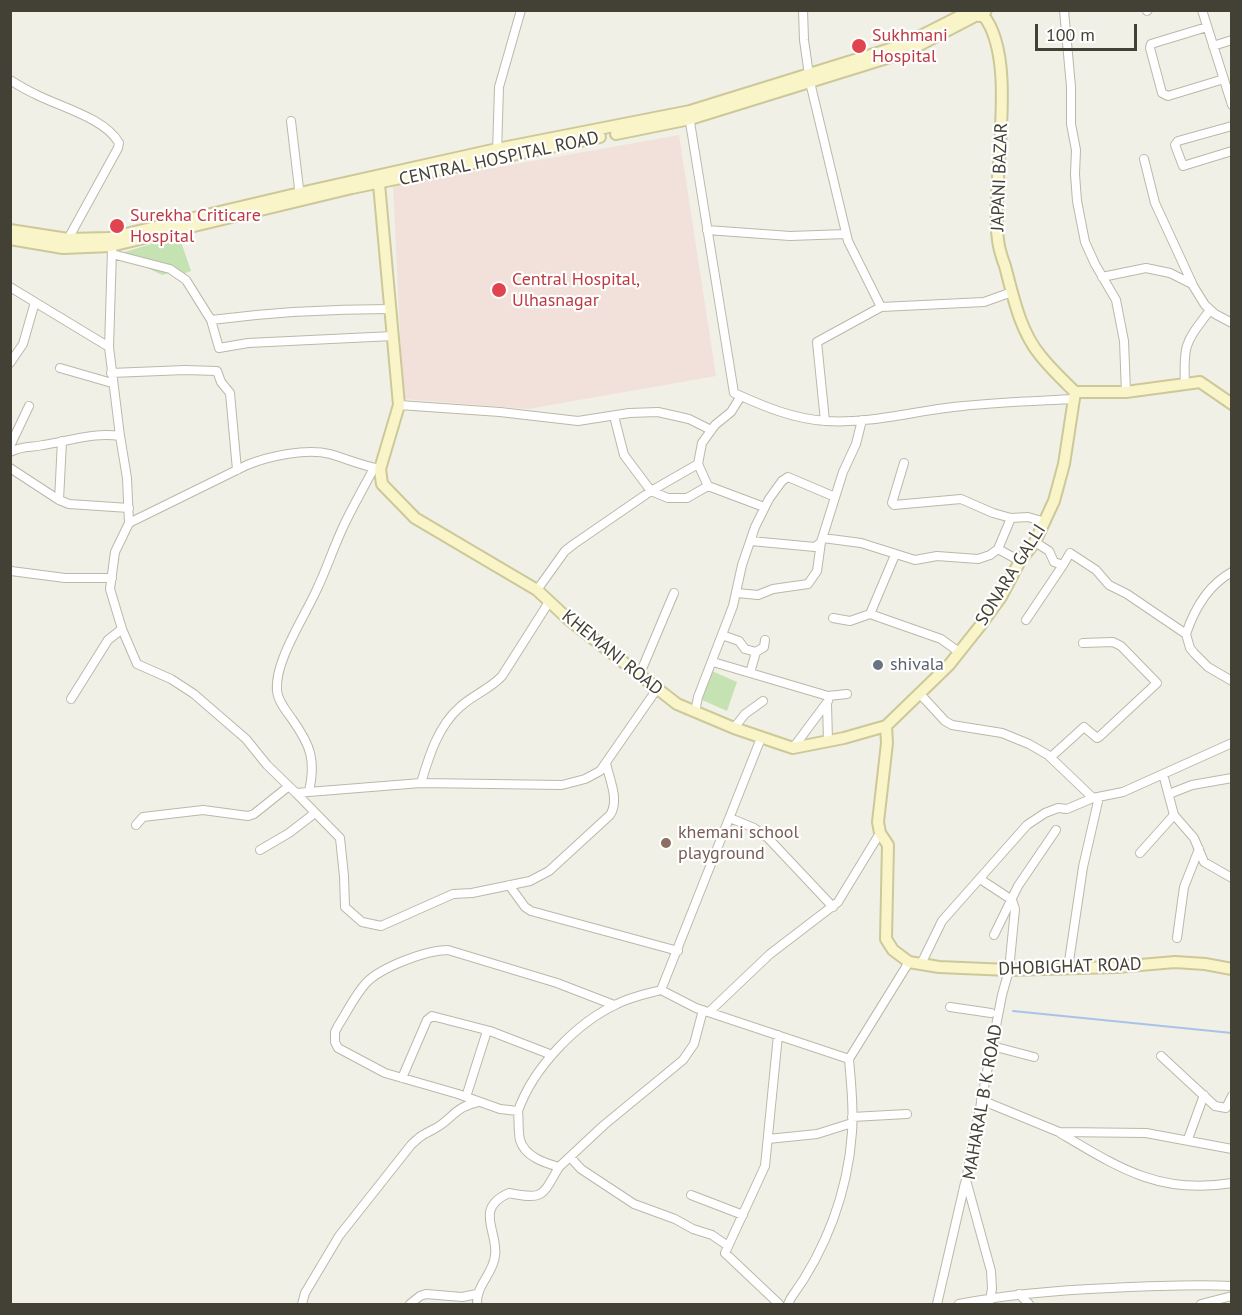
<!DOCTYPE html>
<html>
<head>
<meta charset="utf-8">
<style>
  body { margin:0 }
  #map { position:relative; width:1242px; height:1315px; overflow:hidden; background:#f1f0e6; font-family:"PT Sans",sans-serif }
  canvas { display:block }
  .frame { position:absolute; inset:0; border:12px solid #434036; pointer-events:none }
  .scale { position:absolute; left:1035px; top:24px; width:102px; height:27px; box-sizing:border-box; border:3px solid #434036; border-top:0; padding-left:8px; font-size:18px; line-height:21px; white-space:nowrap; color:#434036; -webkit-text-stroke:4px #fff; paint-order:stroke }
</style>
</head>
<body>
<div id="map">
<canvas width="1242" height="1315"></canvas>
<div class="frame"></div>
<div class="scale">100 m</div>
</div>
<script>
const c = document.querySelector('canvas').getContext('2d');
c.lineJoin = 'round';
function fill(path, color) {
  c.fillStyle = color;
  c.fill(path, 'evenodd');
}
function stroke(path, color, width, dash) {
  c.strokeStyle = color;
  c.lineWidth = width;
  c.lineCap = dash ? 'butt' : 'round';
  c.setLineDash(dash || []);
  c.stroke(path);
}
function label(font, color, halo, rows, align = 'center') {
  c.font = font + ' "PT Sans",sans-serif';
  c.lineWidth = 4.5;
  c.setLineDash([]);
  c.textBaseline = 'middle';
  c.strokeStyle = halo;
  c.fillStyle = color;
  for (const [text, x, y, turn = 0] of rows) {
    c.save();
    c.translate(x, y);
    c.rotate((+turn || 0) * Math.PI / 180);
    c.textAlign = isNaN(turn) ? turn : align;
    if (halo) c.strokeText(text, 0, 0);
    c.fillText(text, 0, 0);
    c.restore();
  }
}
const medical = new Path2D(`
  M679 135 716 376 528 409 403 399 393 186Z`);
const green = new Path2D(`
  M179 236 191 271 177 276 175 271 162 275 133 261 121 253Z
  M712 671 737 682 727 711 700 699Z`);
const stream = new Path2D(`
  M1013 1011 1232 1033`);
const street = new Path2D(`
  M803 10 804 40 810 82 848 241 881 307 817 342 825 421
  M1064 10 1071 87V124L1076 150 1075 174 1077 201 1085 242 1095 264 1116 300 1124 341 1126 392
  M1202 10 1232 105
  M1147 11 1148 10
  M1207 27 1151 44 1150 48 1162 93 1168 96 1224 79
  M1213 46 1232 40
  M10 80C18 85 26 90 35 94 60 107 105 118 119 143L118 148 68 239
  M689 116 734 393C763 406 793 419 826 421 872 424 917 410 963 406 1000 402 1037 401 1074 399
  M291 121 300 197
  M1232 126 1178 141 1175 145 1183 166 1232 151
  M497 153 499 87 521 10
  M1144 159 1155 203 1192 283
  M707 230 790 236 846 234
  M112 250 109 347 120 436
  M112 254 170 269 186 280 211 320 219 348 248 343 393 336
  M1102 277 1146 268 1170 273 1192 284 1205 305 1215 314 1232 323
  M10 287 109 347
  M881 307 984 302 1012 292
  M211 320C273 312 329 309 390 309
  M10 363 23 344 35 302
  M60 368 112 383
  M111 373 185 370 217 371 221 382 230 393 237 470
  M1185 384C1183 343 1186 342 1210 310
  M741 396 731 412 715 425 702 443 698 464 708 486 764 507
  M399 405 500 412 578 421 629 413 658 412 689 419 711 430
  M614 416 624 455 651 491 668 498H687L708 486
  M10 446 29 406
  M10 452C24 445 30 448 43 445 69 441 94 432 120 436L127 478 129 523
  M904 463 892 503 894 505 961 499 993 513 1011 518 1028 517 1045 522
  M10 468 59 500 69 504 129 508
  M380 469C363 466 347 459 330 454 307 448 269 456 247 465L129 523 115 552 110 589 122 629 137 664 171 679 194 694 246 739 267 765 296 793 421 783 562 785 585 779 600 771 657 689
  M59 500 62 441
  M823 538 861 543 915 560 937 556 978 559 990 555 998 549 1011 518
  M751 541 815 547 821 542
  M1035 542 1049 551 1054 562 1063 565 1070 553 1096 570 1109 585 1127 594 1186 634 1190 648 1194 653 1208 667 1232 681
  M998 549 1020 561
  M11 571 65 578H112
  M537 590 565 551 574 544 651 491 698 464
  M737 593 758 595 773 589 808 584 817 571 821 542 843 472 856 444 862 420
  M870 614 895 555
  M833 618 850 621 870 614 941 639 959 652
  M1026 620 1063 565
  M1186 634C1194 610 1208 585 1232 572
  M722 635 739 641 745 649 756 652 764 647 765 640
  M713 662 828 696 847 694
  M750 673 756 652
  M639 676 674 593
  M920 694 945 721 952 725 1002 733 1029 744 1048 755 1093 798
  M71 699 108 640 122 629
  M827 703 828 741
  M695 712 698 697 733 606 742 565 755 527 769 499 782 481 788 477 835 497
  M734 728 745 714 763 701
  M793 748 828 701
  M1051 757 1084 727 1097 738 1099 737 1157 683 1121 646 1113 642 1083 643
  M1163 774 1174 815 1194 838 1204 862 1232 878
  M421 783C429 756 438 726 460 707 473 695 490 689 502 676L549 602
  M309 792C316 760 311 746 292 719 286 711 278 701 277 691 274 662 305 616 317 589 327 568 334 546 344 525 353 506 364 487 374 468
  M296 793 340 838 344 876 345 907 362 922 381 926 453 894 472 893 530 881 549 871 610 815C620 800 609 779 606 763
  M1169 794 1192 785 1232 778
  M730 818 754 828 768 838 833 907
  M136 825 143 817 203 810 248 816 254 814 289 786
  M260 850 289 833 315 813
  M1140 853 1174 815
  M980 879 1012 900 1015 909 1009 970 1002 995 966 1180 991 1271 992 1289 989 1304
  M509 885 525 907 531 911 678 951
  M994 935 1018 886 1056 830
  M1177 938 1184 887 1199 849
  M921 964 942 921 1027 825 1045 813 1058 808 1067 809 1093 798 1123 792 1232 743
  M1068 968 1083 867 1099 797
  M661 990 696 1008 849 1059 909 962
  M614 1005 557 983 448 950C427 950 381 967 366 983 355 995 347 1012 338 1026L335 1032V1042L338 1048 385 1073 458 1094 500 1109 518 1111C533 1068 576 1023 617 1004 631 997 646 994 661 990L761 738
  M950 1007 991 1013
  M709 1012 770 954 838 902 880 833
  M778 1035 765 1166 725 1253 779 1304
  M992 1046 1034 1057
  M1161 1056 1215 1106 1226 1108 1232 1096
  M402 1078 427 1020 432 1016 490 1031 552 1055
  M466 1097 487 1031
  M981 1100 1059 1132 1146 1133 1232 1149
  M518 1111C519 1120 518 1132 520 1140 525 1157 545 1163 559 1167L604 1125 683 1060 694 1044 703 1010
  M852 1117 907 1114
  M1060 1133C1119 1168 1160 1195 1232 1183
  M768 1139 817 1134 852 1123
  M1188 1139 1204 1095
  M570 1157 581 1169 634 1204 675 1219 693 1229 712 1235 728 1246
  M691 1195 743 1215
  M1019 1294 1029 1304
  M302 1304 305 1293 339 1236 411 1145C421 1135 423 1135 434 1129 452 1120 454 1107 478 1102
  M410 1304 420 1296 426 1294 462 1297 477 1294
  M477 1304C476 1285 493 1274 495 1256 499 1232 473 1209 509 1193 544 1200 542 1196 559 1167
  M788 1304 791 1298C826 1250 848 1192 852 1132 854 1108 851 1083 849 1059
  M937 1304 965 1183
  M959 1304C1009 1294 1060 1290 1111 1288 1151 1286 1191 1284 1232 1286
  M1201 1304 1232 1296`);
const secondary = new Path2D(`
  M983 15C1020 60 990 182 998 240 999 249 1002 258 1005 266 1013 296 1020 331 1040 355 1050 368 1063 380 1075 392
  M616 134 690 119 858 67 906 52 973 17
  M377 176 379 184 399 405 380 469 382 484 415 518 537 590 568 619 677 704 734 728 784 745 793 748 844 738 886 726 949 665 980 626 1001 597 1020 561 1035 542 1054 501 1064 464 1075 392
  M10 230 68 239 109 238 300 193 497 149 690 111 903 45 972 10 975 15C980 17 984 16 986 10
  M10 239 63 248 111 246 352 188 600 137
  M1075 392H1126L1200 382 1232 404
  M886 726 887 743 878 822 880 833 888 845 886 939 893 950 909 962 939 967 1009 970 1117 967 1175 962 1205 964 1232 969`);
const markers = [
  [859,46,8,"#e0444e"],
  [117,226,8,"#e0444e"],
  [499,290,8,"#e0444e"],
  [878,665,6,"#6b7280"],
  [666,843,6,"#8d6e63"]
];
const healthNames = [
  ["Sukhmani",872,36],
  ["Hospital",872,57],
  ["Surekha Criticare",130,216],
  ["Hospital",130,237],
  ["Central Hospital,",512,280],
  ["Ulhasnagar",512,301]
];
const streetNames = [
  ["CENTRAL HOSPITAL ROAD",499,159,-12],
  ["JAPANI BAZAR",1000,177,-88],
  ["SONARA GALLI",1011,575,-58],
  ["KHEMANI ROAD",612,653,39],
  ["DHOBIGHAT ROAD",1070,967,-2],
  ["MAHARAL B K ROAD",983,1102,-80]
];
const worshipNames = [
  ["shivala",890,665]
];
const educationNames = [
  ["khemani school",678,833],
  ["playground",678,854]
];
fill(medical, '#f1e1da');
fill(green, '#c4e2b2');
stroke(stream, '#a7c3e9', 2);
stroke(street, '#bcb8a9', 10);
stroke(secondary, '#cdc899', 14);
stroke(street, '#fff', 8);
stroke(secondary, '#f9f5c8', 10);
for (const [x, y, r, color] of markers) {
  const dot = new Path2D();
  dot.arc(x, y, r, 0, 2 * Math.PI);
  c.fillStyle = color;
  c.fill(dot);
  stroke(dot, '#fff', 2);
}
label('18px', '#be3a42', '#fff', healthNames, 'left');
label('18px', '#434036', '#fff', streetNames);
label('18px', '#5b616d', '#fff', worshipNames, 'left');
label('18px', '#785e54', '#fff', educationNames, 'left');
</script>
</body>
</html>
